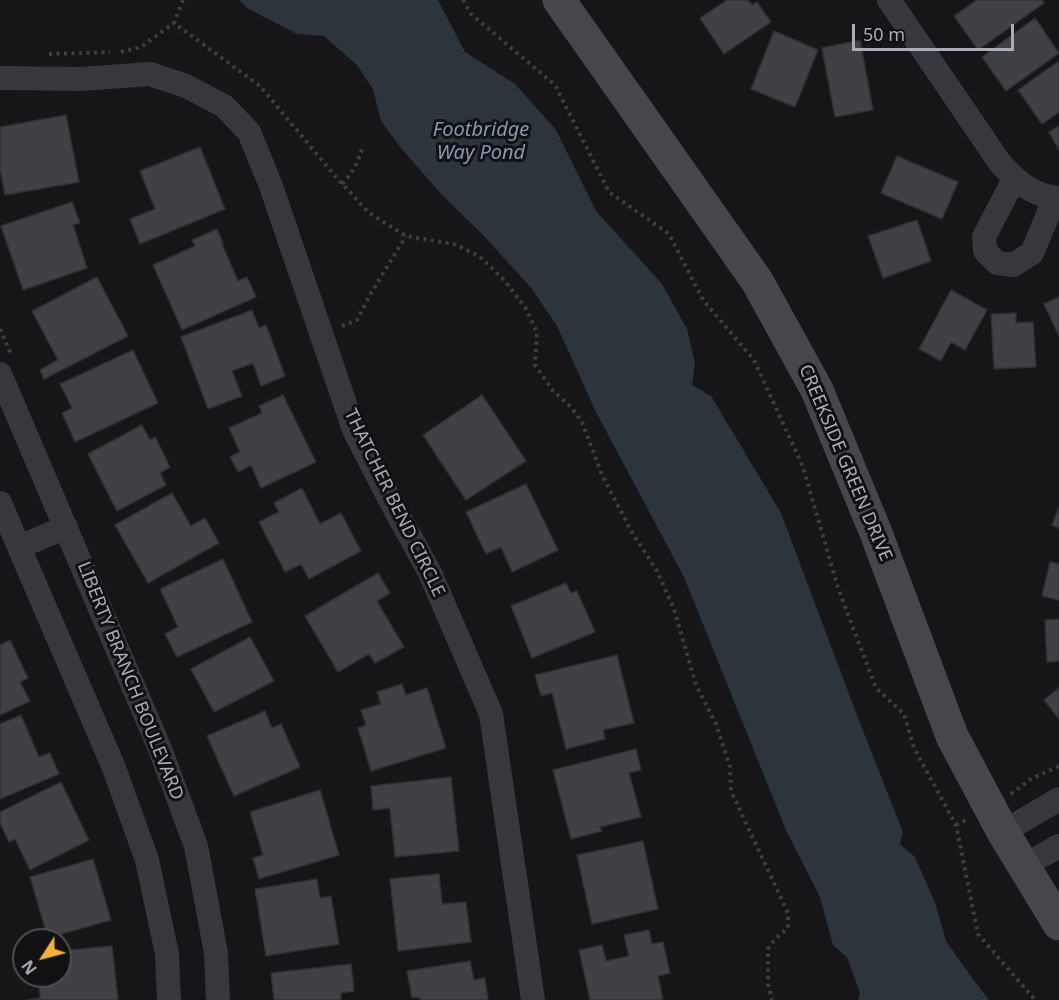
<!DOCTYPE html>
<html>
<head>
<meta charset="utf-8">
<style>
  body { margin:0 }
  #map { position:relative; width:1059px; height:1000px; overflow:hidden; background:#161618; font-family:"Noto Sans",sans-serif }
  canvas { display:block }
  .north { position:absolute; left:12px; top:928px; width:60px; height:60px; box-sizing:border-box; background:#111113; border:2px solid #4d4f55; border-radius:50%; rotate:234deg; font-size:16px; font-weight:700; line-height:24px; text-align:center; color:#a8adb8 }
  .north::after { content:''; display:block; margin:auto; width:21px; height:27px; background:#f2b134; clip-path:polygon(50% 0,100% 100%,50% 72%,0 100%) }
  .scale { position:absolute; left:852px; top:24px; width:162px; height:27px; box-sizing:border-box; border:3px solid #a8adb8; border-top:0; padding-left:8px; font-size:18px; line-height:21px; white-space:nowrap; color:#a8adb8; -webkit-text-stroke:4px #111113; paint-order:stroke }
</style>
</head>
<body>
<div id="map">
<canvas width="1059" height="1000"></canvas>
<div class="north">N</div>
<div class="scale">50 m</div>
</div>
<script>
const c = document.querySelector('canvas').getContext('2d');
c.lineJoin = 'round';
function fill(path, color) {
  c.fillStyle = color;
  c.fill(path, 'evenodd');
}
function stroke(path, color, width, dash) {
  c.strokeStyle = color;
  c.lineWidth = width;
  c.lineCap = dash ? 'butt' : 'round';
  c.setLineDash(dash || []);
  c.stroke(path);
}
function label(font, color, halo, rows, align = 'center') {
  c.font = font + ' "Noto Sans",sans-serif';
  c.lineWidth = 6;
  c.setLineDash([]);
  c.textBaseline = 'middle';
  c.strokeStyle = halo;
  c.fillStyle = color;
  for (const [text, x, y, turn = 0] of rows) {
    c.save();
    c.translate(x, y);
    c.rotate((+turn || 0) * Math.PI / 180);
    c.textAlign = isNaN(turn) ? turn : align;
    if (halo) c.strokeText(text, 0, 0);
    c.fillText(text, 0, 0);
    c.restore();
  }
}
const water = new Path2D(`
  M239 0H438L465 52 515 84 556 130 596 211 662 284 687 329 695 363 692 385 711 396 781 513 858 718 903 832 900 844 915 857 936 905 946 941 972 978 989 1000H858L860 993 847 957 833 945 820 897 786 830 684 577 596 412 557 326 532 289 484 236 442 195 401 148 381 121 373 89 357 65 324 36 297 34 247 8Z`);
const building = new Path2D(`
  M727 0H748L752 5 757 2 771 22 724 54 700 18Z
  M977 0H1042L1044 3 978 50 954 16Z
  M1035 18 1059 53 1006 91 982 57Z
  M774 31 818 50 795 107 751 89Z
  M860 40 873 110 835 117 822 48Z
  M1059 61V112L1042 124 1018 90Z
  M66 115 79 182 5 195 0 169V127Z
  M1059 126V150L1049 132Z
  M200 147 225 209 140 244 130 219 155 209 140 171Z
  M897 156 958 182 942 219 881 193Z
  M72 202 80 223 73 225 87 268 23 290 1 226Z
  M917 220 931 261 883 278 868 236Z
  M217 229 223 243 221 242 238 281 247 277 256 297 182 330 153 265 195 246 192 240Z
  M97 277 128 336 44 379 40 370 58 360 32 311Z
  M951 290 987 310 965 350 951 342 941 361 919 349Z
  M1059 297V336L1044 304Z
  M252 310 259 328 266 325 285 376 261 386 253 363 232 371 242 396 208 409 181 337Z
  M1016 313V323L1033 322 1036 367 994 369 991 314Z
  M133 350 158 403 75 442 62 413 72 408 60 384Z
  M283 395 316 462 261 488 251 465 238 472 230 457 240 452 229 428 262 413 259 406Z
  M482 395 526 461 466 500 423 435Z
  M142 425 150 440 155 437 170 467 160 473 166 485 117 511 88 454Z
  M526 484 558 550 512 572 501 547 486 554 466 512Z
  M302 488 320 524 341 513 361 551 309 579 301 564 285 572 259 522 279 512 274 503Z
  M172 493 191 526 205 518 219 543 148 583 115 525Z
  M1059 507V528L1052 525Z
  M223 559 252 622 177 657 165 634 178 627 160 589Z
  M1050 562 1059 564V600L1042 596Z
  M378 573 390 593 377 601 404 647 375 663 369 654 338 672 305 616Z
  M566 583 571 593 577 591 595 632 532 658 511 606Z
  M1059 619V661L1047 662 1045 620Z
  M250 637 274 681 214 712 191 669Z
  M10 640 28 678 20 682 30 701 0 715V645Z
  M617 655 634 723 603 730 605 739 566 749 552 693 541 696 535 675Z
  M402 684 406 695 427 688 446 748 371 771 358 728 366 725 361 710 381 704 377 692Z
  M1059 688V719L1044 700Z
  M265 711 272 728 281 724 300 767 234 796 207 736Z
  M21 715 39 757 50 753 59 774 0 799V724Z
  M636 749 641 770 629 773 641 817 600 827 602 831 571 839 553 770Z
  M451 777 459 851 395 857 390 808 373 810 371 786Z
  M61 782 89 840 30 870 15 839 9 842 0 823V812Z
  M320 790 339 855 259 879 253 858 263 855 250 812Z
  M643 841 658 909 592 924 577 855Z
  M93 859 111 920 48 938 30 877Z
  M439 874 442 904 466 902 471 942 398 951 390 879Z
  M317 879 320 898 331 896 339 944 266 956 255 889Z
  M649 930 652 944 663 942 670 973 658 976 663 1000H590L579 950 602 945 606 961 629 956 624 935Z
  M112 946 118 1000H27L40 998 38 976H60V951Z
  M470 961 474 980 485 978 488 1000H420L419 997 412 998 407 971Z
  M351 964 354 991 341 993V1000H274L271 973Z`);
const path = new Path2D(`
  M183 0 174 23 260 86 336 177 369 213 406 236 454 244 479 256 504 280 525 307 537 332 535 365 553 391 571 407 582 422 602 475 633 534 657 571 674 609 696 685 716 724 730 767 731 791 788 913V928L775 939 768 949V984L772 1000
  M463 0 471 14 555 85 609 192 669 234 703 300 754 360 803 467 838 588 876 688 904 714 914 748 956 825 978 934 1035 1000
  M121 52 141 47 174 23
  M49 54 110 52
  M342 184C354 171 358 162 363 146
  M342 326 357 320 371 293 406 236
  M0 329 12 356
  M1011 794 1031 779 1059 766
  M956 825 968 819`);
const minor = new Path2D(`
  M889 0 1000 163C1016 181 1034 197 1059 198
  M0 78 81 79 150 74 186 86 224 106 249 132 271 186 354 430 389 498 430 573 491 714 533 1000
  M1014 179 984 237 985 251 997 263 1013 265 1032 253 1055 198
  M0 374 160 749 196 846 216 953 218 1000
  M0 503 114 768 147 860 167 954 169 1000
  M19 547 66 527
  M1003 832 1059 799
  M1024 866 1059 846`);
const secondary = new Path2D(`
  M559 0 757 281 817 390 876 533 952 736 1003 832 1059 924`);
const streetNames = [
  ["CREEKSIDE GREEN DRIVE",845,463,67],
  ["THATCHER BEND CIRCLE",394,503,64],
  ["LIBERTY BRANCH BOULEVARD",130,681,68]
];
const waterNames = [
  ["Footbridge",481,130],
  ["Way Pond",481,153]
];
fill(water, '#2c353c');
fill(building, '#404145');
stroke(building, '#303034', 1.5);
stroke(path, '#3d3f44', 4, [3, 4.5]);
stroke(minor, '#37383d', 24);
stroke(secondary, '#45474d', 33);
label('18px', '#a8adb8', '#111113', streetNames);
label('italic 20px', '#7f9bb3', '#111113', waterNames);
</script>
</body>
</html>
